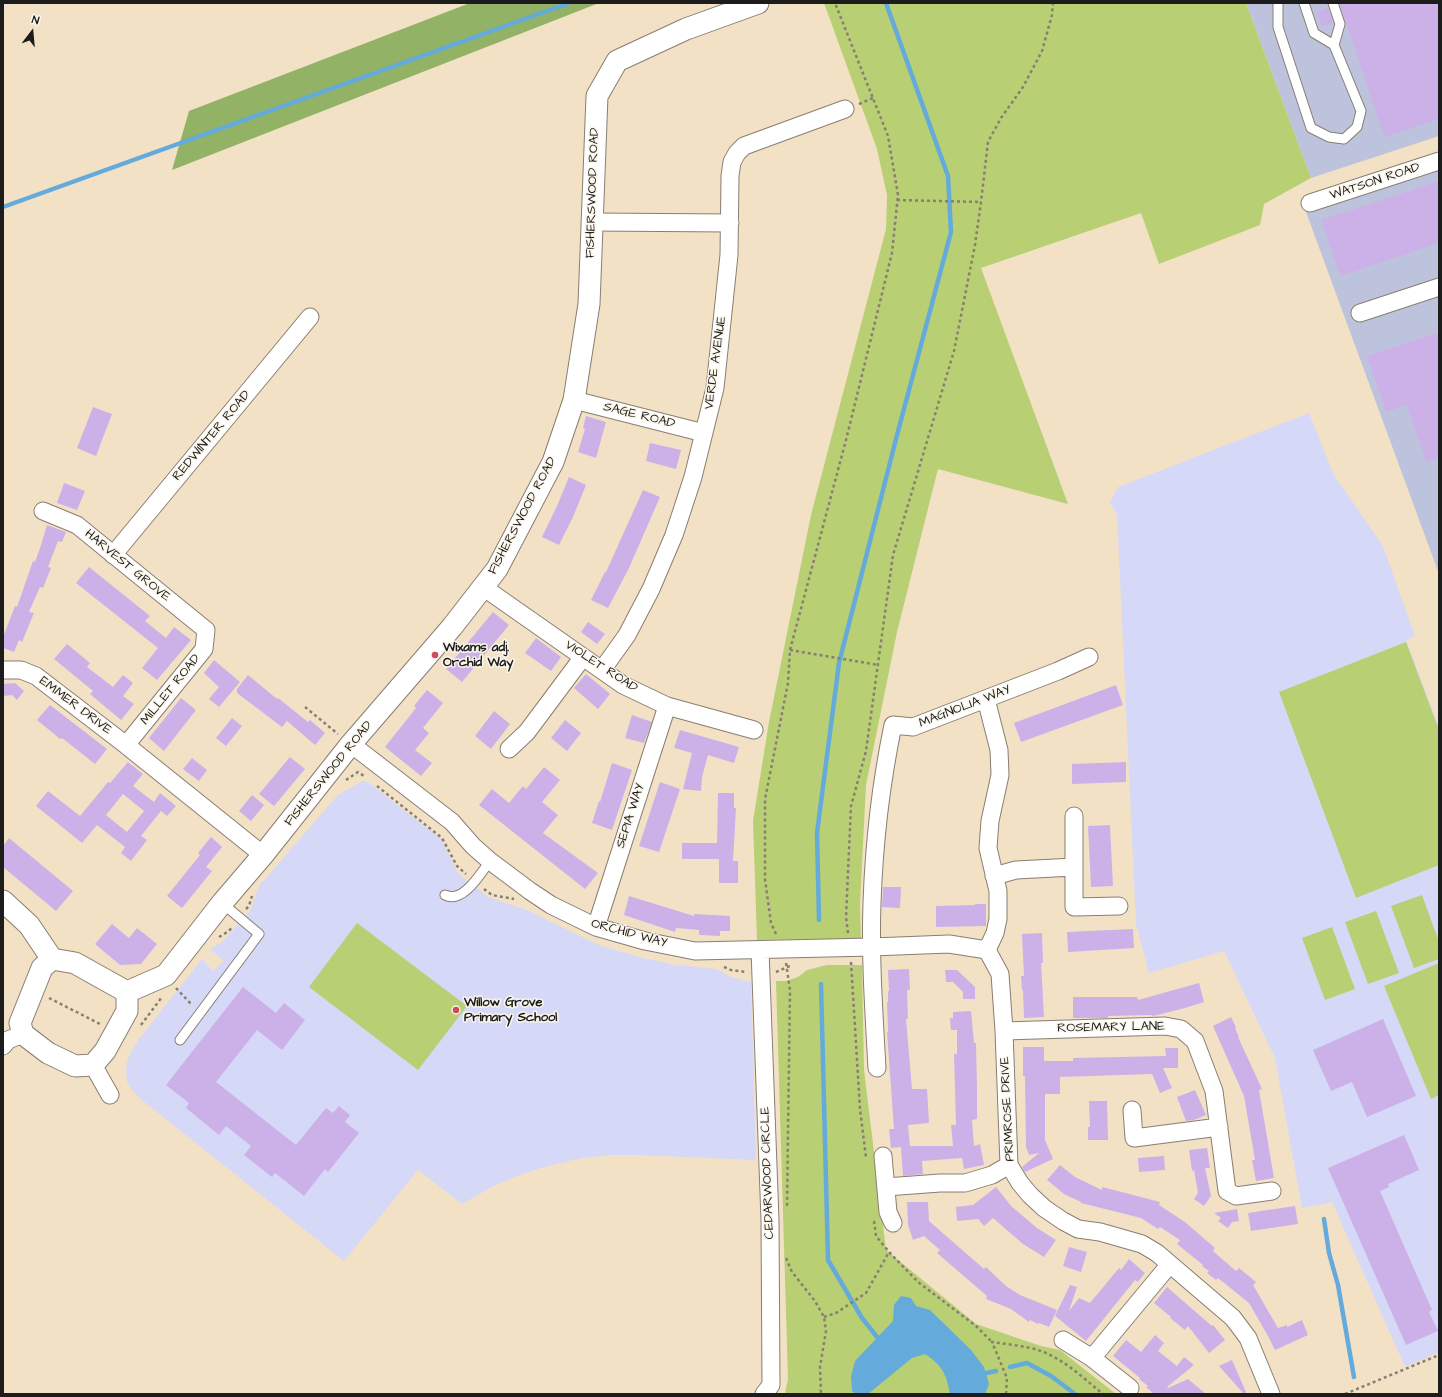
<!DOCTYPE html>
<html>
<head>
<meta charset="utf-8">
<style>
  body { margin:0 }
  #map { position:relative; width:1442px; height:1397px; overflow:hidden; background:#f3e1c6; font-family:"Architects Daughter",sans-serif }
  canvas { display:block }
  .frame { position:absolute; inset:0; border:4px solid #1c1c1c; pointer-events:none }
  .north { position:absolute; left:12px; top:12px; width:40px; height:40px; -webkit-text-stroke:3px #fbf7ec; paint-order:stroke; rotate:16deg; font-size:11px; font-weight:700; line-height:16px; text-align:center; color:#1c1c1c }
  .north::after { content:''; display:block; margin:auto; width:14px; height:18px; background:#1c1c1c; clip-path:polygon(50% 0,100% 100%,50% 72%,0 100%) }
</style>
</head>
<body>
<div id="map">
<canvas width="1442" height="1397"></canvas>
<div class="frame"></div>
<div class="north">N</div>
</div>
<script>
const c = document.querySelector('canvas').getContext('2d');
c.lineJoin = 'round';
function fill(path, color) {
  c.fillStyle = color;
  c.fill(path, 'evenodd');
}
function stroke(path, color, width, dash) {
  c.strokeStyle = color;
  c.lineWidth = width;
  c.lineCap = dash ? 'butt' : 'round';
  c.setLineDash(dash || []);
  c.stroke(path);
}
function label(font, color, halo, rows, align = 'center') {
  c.font = font + ' "Architects Daughter",sans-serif';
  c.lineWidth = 3;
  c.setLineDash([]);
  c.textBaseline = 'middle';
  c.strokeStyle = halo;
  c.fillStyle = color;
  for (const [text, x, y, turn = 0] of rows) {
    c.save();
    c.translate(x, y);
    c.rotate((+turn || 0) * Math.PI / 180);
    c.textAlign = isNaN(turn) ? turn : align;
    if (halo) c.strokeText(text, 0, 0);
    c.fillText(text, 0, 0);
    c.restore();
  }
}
const built = new Path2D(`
  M1309 413 1334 475 1383 546 1415 636 1406 640 1439 727V1352L1405 1367 1332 1202 1302 1208 1275 1058 1224 951 1149 973 1136 924 1117 515 1110 502 1118 487Z
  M363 781 368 782 441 839 458 873 488 897 527 910 601 946 643 958 676 965 708 968 718 970 731 977 751 982 756 1160 636 1155H612L582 1158 544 1167 514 1177 490 1188 462 1204 418 1170 344 1261 143 1101 132 1090 127 1082 126 1065 130 1054 139 1039 202 959 213 971 224 961 210 949 222 942 250 911 259 886 338 795Z`);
const industrial = new Path2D(`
  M1246 3H1439V136L1311 178Z
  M1439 169V574L1306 212Z`);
const green = new Path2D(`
  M824 3H1246L1311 178 1264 204 1260 225 1159 264 1141 213 981 268 1068 504 938 469 897 632 866 785 860 904 861 939 757 940 753 821 769 722 811 515 886 229 887 195 877 149Z
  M1406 642 1439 730V865L1356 898 1279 692Z
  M1422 895 1439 942V959L1414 968 1391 906Z
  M1376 911 1399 973 1368 984 1345 922Z
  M357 923 467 1006 418 1070 309 987Z
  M1332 927 1355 989 1325 1000 1302 938Z
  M1439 963V1095L1431 1099 1384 986Z
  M827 965H862L864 1070 886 1250 976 1324 1041 1346 1060 1350 1116 1394H785L788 1379 776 981H786L798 977 807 970Z`);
const forest = new Path2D(`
  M470 3H599L172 170 189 111Z`);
const water = new Path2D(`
  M901 1296 911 1298 916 1306 930 1310 971 1350 984 1367 989 1384 985 1394H950C946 1374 943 1366 925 1354L912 1358 868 1394H856L852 1391 851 1377 855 1361 893 1321 894 1305Z`);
const stream = new Path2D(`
  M3 207 569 3
  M819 920 817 833 839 663 896 439 951 232 948 176 886 3
  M821 984 828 1260 862 1318 877 1337
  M1324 1219 1329 1253 1338 1285 1354 1377
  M1010 1367 1027 1363 1051 1376 1075 1394
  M986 1373 996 1371`);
const building = new Path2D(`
  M1343 3H1439V119L1384 137 1340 4Z
  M1328 8 1333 23 1322 27 1317 12Z
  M1439 181V243L1340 276 1321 220Z
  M1439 332V458L1426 462 1407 405 1386 412 1367 356Z
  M93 407 112 414 96 456 77 448Z
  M586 416 606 422 596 458 578 452 585 429 583 428Z
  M650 443 681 450 676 469 646 461Z
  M569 477 586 485 573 517 559 545 542 537 557 506Z
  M64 483 85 491 77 510 57 503Z
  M643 490 660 497 629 568 608 608 591 600 605 572H606Z
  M47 525 66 532 62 542 58 541 48 567 51 568 43 588 40 587 29 612 34 613 22 642 19 640 14 652 3 648V637L15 606 17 607 33 561 35 562 40 548Z
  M89 567 150 616 145 621 166 638 174 627 191 640 157 680 142 668 158 648 76 583Z
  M493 612 509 625 462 682 446 669Z
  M588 622 605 634 597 644 581 632Z
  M536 638 561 657 551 671 525 653Z
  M67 644 90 663 87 667 113 687 123 675 133 683 123 696 134 704 121 720 90 694 93 691 54 659Z
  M214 660 240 682 219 707 209 699 219 687 204 673Z
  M586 674 610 694 598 709 574 688Z
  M248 675 277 699 278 698 308 722 310 720 325 733 315 745 287 721 282 727 237 693V689Z
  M15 683 24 691 17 700 12 695 3 696V684Z
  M1116 685 1123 705 1021 742 1014 723Z
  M427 690 443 703 423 728 429 733 415 750 432 763 421 776 385 747 416 708 414 706Z
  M181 698 196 710 164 751 149 738Z
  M50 705 107 749 95 764 62 738 60 739 37 720Z
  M494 711 510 724 491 749 475 736Z
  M632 715 652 722 644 743 625 738Z
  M232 718 242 726 226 746 216 738Z
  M565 720 581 733 567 751 551 738Z
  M680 730 739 747 734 763 708 755 702 777 701 791 683 789 692 753 674 748Z
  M290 757 305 769 274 806 259 794Z
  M192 758 207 770 199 781 183 769Z
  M128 762 143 774 133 786 154 802 160 793 176 806 167 816 161 811 141 836 147 840 131 861 121 853 125 847 97 825 82 843 36 806 48 791 80 816 108 782 110 783ZM123 794 144 811 127 832 106 815Z
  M1126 762V782L1072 784V764Z
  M612 763 632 770 612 830 592 823 599 801 600 802Z
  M544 767 560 780 542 802 558 815 543 833 598 873 585 889 479 805 492 789 509 803 523 786 526 789Z
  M660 782 680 789 659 852 639 846Z
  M718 793H734V808H736L733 861H738V883H719V859H682V843H717Z
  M252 795 264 805 251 821 239 811Z
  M1110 825 1113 886 1091 887 1088 826Z
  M211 837 222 847 206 867 212 871 182 908 167 896 200 855 198 853Z
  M9 838 73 891 56 911 3 867V846Z
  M883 887H901L900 908 882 907Z
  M629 896 694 916V914L730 916V931H720V936L699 935V930L676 928 675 932 624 915Z
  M975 904H986V926L936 927V906L975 905Z
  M112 924 129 938 137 928 157 944 141 964 120 965 95 944Z
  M1133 929 1134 948 1068 952 1067 932Z
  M1042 933 1043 963H1041L1044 1017 1024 1018 1023 990H1022L1021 976H1024L1022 934Z
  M909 969 910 990H907L908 1019H906L912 1089H927L929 1123 908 1125 910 1146H953L951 1125H956L954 1054H957V1030H951L950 1018H953V1012L971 1011 974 1043H976L977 1088V1119L972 1120 974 1146 980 1144 984 1165 964 1169 962 1158 922 1161 923 1174 903 1176 901 1147 891 1148 889 1129H894L887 1032H888L887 1002H888V991H889L888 970Z
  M945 970H957L975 987V999H963V992L953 982H946Z
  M1199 983 1204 1002 1185 1008 1153 1016 1151 1015 1108 1016V1018H1073V997H1137L1138 1000Z
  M243 987 276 1013 284 1003 305 1020 282 1050 257 1030 216 1082 296 1145 326 1108 333 1113 339 1106 350 1115 345 1122 359 1133 328 1172 325 1169 304 1196 275 1173 272 1177 244 1155 251 1146 226 1126 219 1135 186 1108 189 1103 166 1085Z
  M1231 1017 1236 1027 1235 1028 1239 1037H1238L1262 1089 1259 1090 1274 1178 1256 1181 1252 1160H1255L1244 1096 1213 1026Z
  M1383 1019 1416 1096 1367 1117 1352 1082 1331 1091 1313 1050Z
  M1023 1047H1044V1061H1073V1058L1166 1056 1165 1048H1178V1068H1163L1172 1088 1160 1093 1152 1074 1060 1077V1094H1045V1140L1053 1159 1025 1172 1022 1167 1039 1153 1029 1155 1026 1147 1025 1076H1023Z
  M1195 1090 1206 1115 1194 1120 1186 1121 1177 1097Z
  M1089 1101H1107L1108 1140H1088V1127H1090Z
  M1404 1135 1419 1170 1388 1184 1389 1187 1380 1191 1432 1310 1429 1312 1438 1331 1406 1345 1328 1168Z
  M1207 1148 1210 1168H1205L1211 1196 1204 1206 1194 1199 1198 1193 1194 1170 1192 1171 1189 1150Z
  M1164 1156 1165 1170 1139 1172 1138 1158Z
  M1060 1165 1075 1177 1102 1190V1187L1160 1202 1159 1205 1185 1222 1215 1248 1213 1251 1236 1271 1239 1268 1256 1282 1253 1285 1278 1328 1287 1325V1327L1302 1320 1308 1335 1275 1350 1268 1336 1249 1303 1218 1278 1216 1280 1207 1273 1209 1271 1202 1266 1203 1265 1177 1244 1180 1240 1160 1227 1158 1229 1141 1218 1081 1203V1201V1202L1064 1194 1047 1180Z
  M996 1187 1011 1206 1037 1228 1056 1240 1044 1257 1023 1244 993 1218 984 1226 978 1219 957 1221 956 1207 973 1205Z
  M907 1202H928L929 1221 984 1269 986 1267 1006 1286 1020 1295 1057 1310 1049 1327 1039 1323 1038 1324 1030 1320 1029 1322 1011 1309 986 1299 987 1296 937 1253 940 1250 924 1236 913 1240 908 1225Z
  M1295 1206 1298 1224 1251 1231 1248 1213Z
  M1237 1209 1239 1221 1232 1222 1228 1228 1218 1221 1221 1218 1214 1213Z
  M1069 1247 1087 1252 1081 1272 1063 1266Z
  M1129 1259 1145 1273 1138 1282 1135 1280 1086 1341 1055 1316 1070 1285 1077 1287 1069 1311 1079 1298 1090 1303 1119 1268 1121 1270Z
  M1167 1287 1212 1326 1213 1325 1225 1340 1209 1353 1188 1326 1185 1330 1170 1318 1171 1317 1154 1303Z
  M1155 1335 1164 1343 1158 1351 1177 1366 1184 1357 1194 1365 1167 1387 1168 1388 1188 1379 1206 1394H1154L1146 1387 1148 1386 1139 1379 1140 1378 1113 1356 1126 1340 1141 1352Z
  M1232 1360 1246 1392 1244 1394 1219 1366Z`);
const path = new Path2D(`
  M859 104 873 98
  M897 200 981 202
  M790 650 878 665
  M305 707 338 734
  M346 780 358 772 364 776
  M377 786 442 838 457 866 466 874
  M484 889 492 895 514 899
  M246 909 249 906 252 896
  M848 933 846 917 851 806 866 751 893 555 954 351 975 245 981 202 988 142 1001 118 1023 87 1042 51 1052 15 1053 3
  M776 934 771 923 765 879V799L788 683 790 650 846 440 892 253 898 195 888 136 835 3
  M219 937 229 931 233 926
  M851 962 860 1109 866 1158
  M786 963 790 990 787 1206
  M724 967 731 970 746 972
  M776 972 792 965
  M176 988 192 1005
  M49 998 100 1024
  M141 1025 162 997
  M874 1221 876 1236 889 1252 918 1282 976 1326 992 1342
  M786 1258 792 1272 815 1301 824 1317 826 1331 820 1367 821 1394
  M824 1317 836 1313 866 1293 889 1252
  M1006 1394 1007 1378 992 1342C1007 1344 1024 1346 1038 1350 1063 1358 1083 1378 1103 1394
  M1345 1394 1439 1355`);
const service = new Path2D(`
  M1278 3V27L1311 128 1329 137 1344 139 1357 127 1361 111 1334 45 1340 24 1333 3
  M1304 3 1314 33 1334 45
  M445 895C463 904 480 874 490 861
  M180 1040 259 934 222 903`);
const minor = new Path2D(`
  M1310 203 1439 161
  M592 222 730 223
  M1360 313 1439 287
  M574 400 704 433
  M43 511 77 525 206 630 204 649 126 745
  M113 555 310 317
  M483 587 623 685 667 706 754 730
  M3 670H21L36 676 126 745 263 855
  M602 670 627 635 651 589 674 535 693 477 715 388 729 255 730 176 732 162 737 153 744 146 845 109
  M986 699 999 750 1000 775 990 821 988 848 998 891V919L995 933 987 950 1000 974 1004 1031 1009 1165 1020 1183 1030 1195 1044 1208 1063 1221 1078 1229 1100 1232 1142 1244 1157 1253 1233 1318 1248 1338 1271 1394
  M351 744 452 822 473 846 490 861 530 891 551 905 596 927 645 941 695 951 872 947 949 944 987 950
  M509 749 527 732 583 657
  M1074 816V907L1119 906
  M994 876 1016 870 1074 867
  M596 927 667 706
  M760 950 770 1220 771 1385 764 1394
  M1004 1031 1165 1026 1181 1029 1195 1041 1214 1091 1227 1191 1236 1196 1272 1191
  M3 1046 8 1040 23 1034
  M93 1065 110 1095
  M877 1068C874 1013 870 958 872 903 874 843 881 783 893 725L913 727 1058 671 1089 657
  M1132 1110 1134 1138 1219 1127
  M883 1156 888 1212 893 1223
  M886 1187 940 1183H965L992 1175 1009 1165
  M1063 1340 1092 1358 1130 1388
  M1092 1358 1170 1264`);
const tertiary = new Path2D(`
  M3 901 29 925 52 959
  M52 959 75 963 127 992V1011L105 1051 93 1065 75 1066 48 1053 23 1034 20 1023 42 968Z
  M127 992 166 975 222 903 263 855 351 744 452 627 497 569 553 462 574 400 589 304 597 96 617 61 686 29 758 3`);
const markers = [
  [435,655,4,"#d1495b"],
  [456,1010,4,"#d1495b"]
];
const streetNames = [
  ["WATSON ROAD",1375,182,-18],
  ["FISHERSWOOD ROAD",593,193,-88],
  ["VERDE AVENUE",716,363,-82],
  ["SAGE ROAD",639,416,14],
  ["REDWINTER ROAD",212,436,-50],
  ["FISHERSWOOD ROAD",523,516,-62],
  ["HARVEST GROVE",127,566,39],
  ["VIOLET ROAD",601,667,33],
  ["MILLET ROAD",171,690,-51],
  ["EMMER DRIVE",75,706,37],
  ["MAGNOLIA WAY",965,707,-21],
  ["FISHERSWOOD ROAD",329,774,-51],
  ["SEPIA WAY",631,816,-72],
  ["ORCHID WAY",629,934,15],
  ["ROSEMARY LANE",1111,1028,-1],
  ["PRIMROSE DRIVE",1008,1109,-93],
  ["CEDARWOOD CIRCLE",768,1173,-92]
];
const poiNames = [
  ["Wixams adj.",443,648],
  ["Orchid Way",443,663],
  ["Willow Grove",464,1003],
  ["Primary School",464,1018]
];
fill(built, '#d6d8f8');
fill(industrial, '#bec3dd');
fill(green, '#b9cf73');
fill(forest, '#92b265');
fill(water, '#64abdb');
stroke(stream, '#64abdb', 4.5);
fill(building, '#ccb1e8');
stroke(service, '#887e71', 11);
stroke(minor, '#887e71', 19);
stroke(tertiary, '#887e71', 23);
stroke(path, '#887e71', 2.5, [3, 3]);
stroke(service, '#fff', 9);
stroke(minor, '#fff', 17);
stroke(tertiary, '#fff', 21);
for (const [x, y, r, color] of markers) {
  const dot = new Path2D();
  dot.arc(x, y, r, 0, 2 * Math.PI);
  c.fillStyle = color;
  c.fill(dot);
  stroke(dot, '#fbf7ec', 1.5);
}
label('13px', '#1c1c1c', '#fbf7ec', streetNames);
label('bold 13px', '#1c1c1c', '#fbf7ec', poiNames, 'left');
</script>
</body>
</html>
